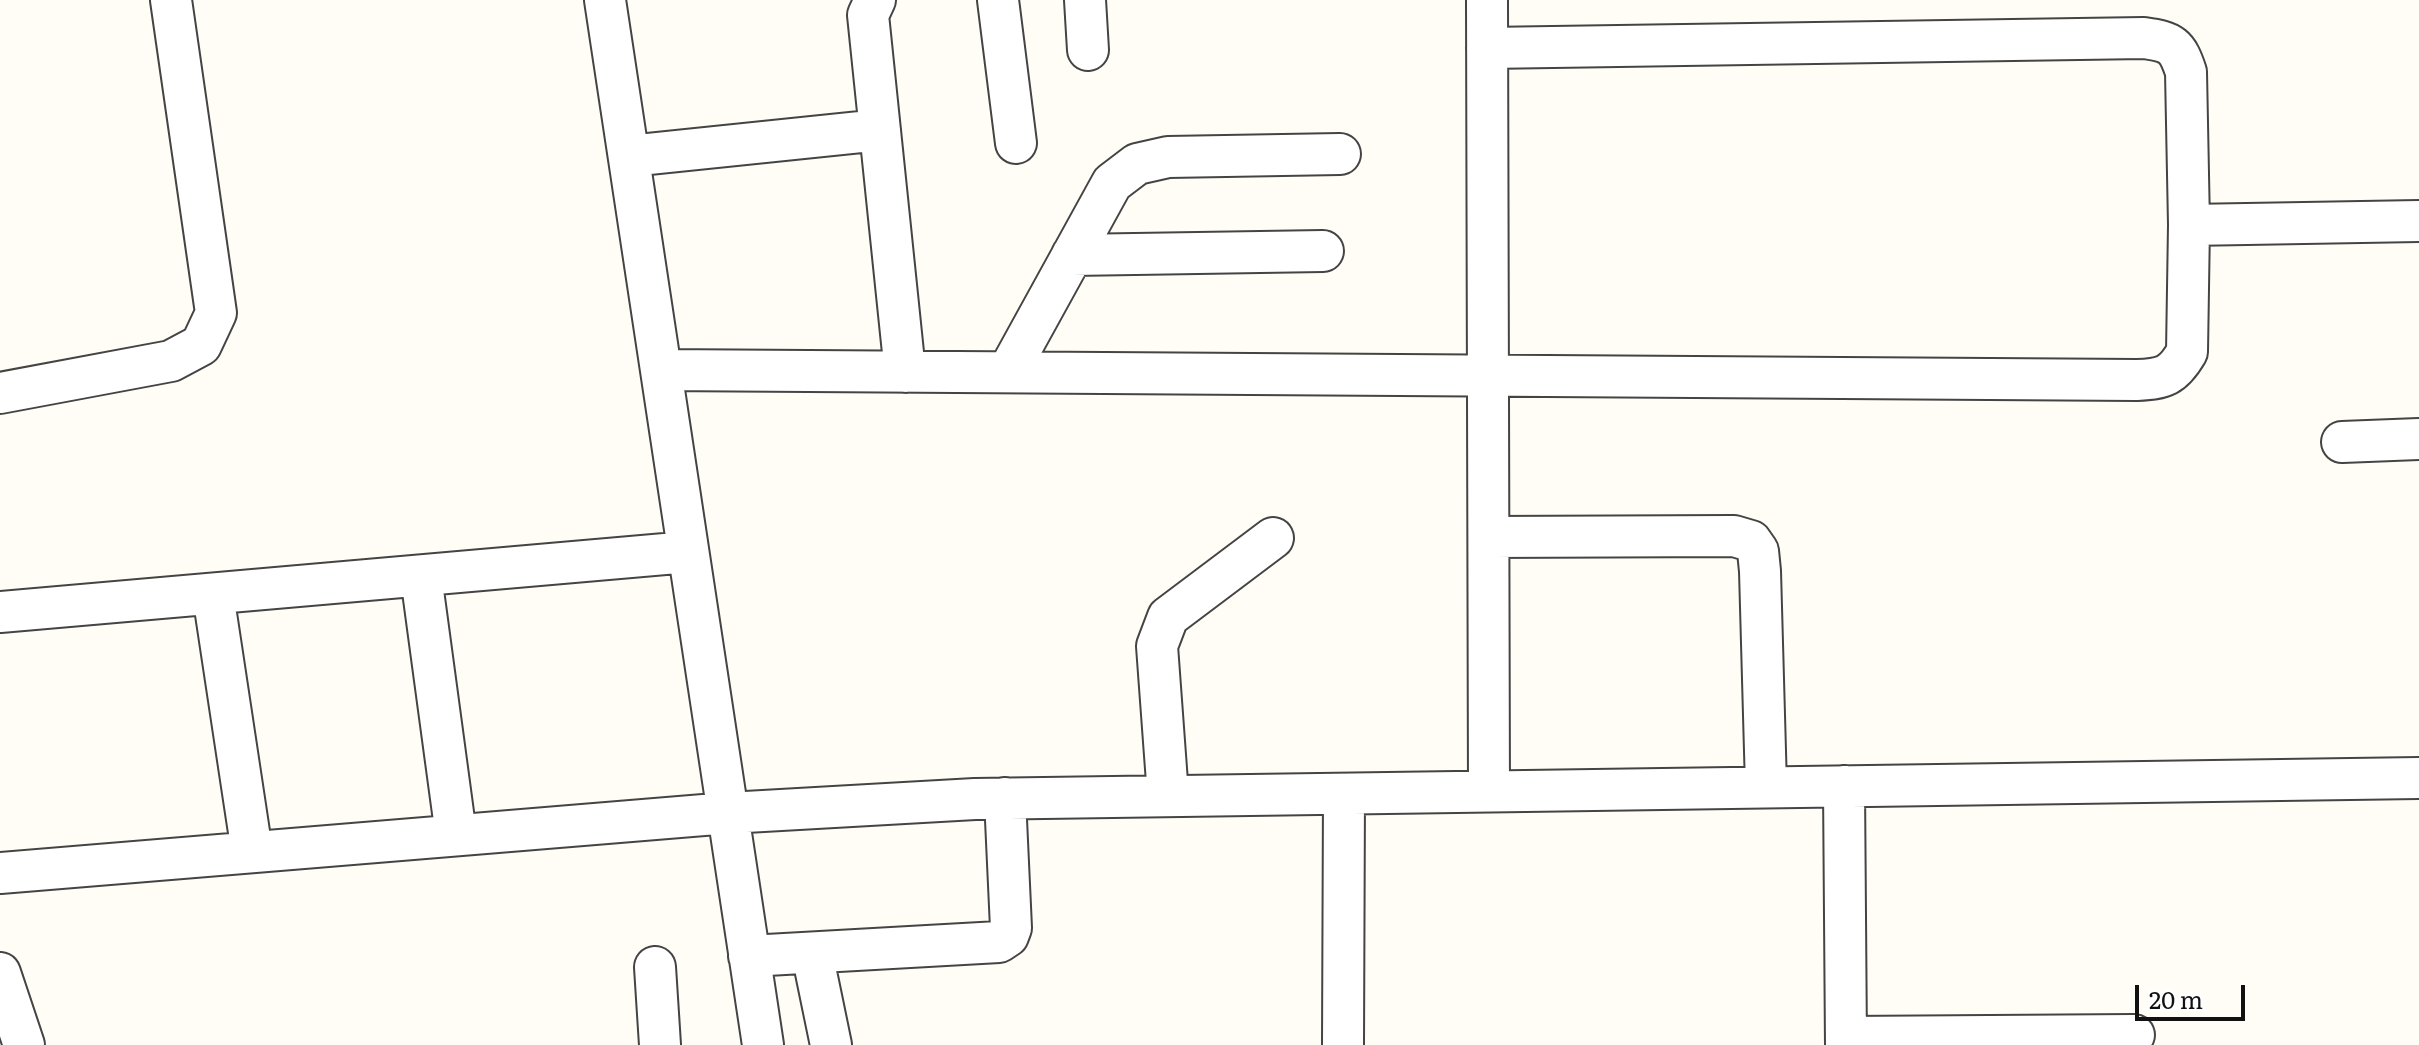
<!DOCTYPE html>
<html>
<head>
<meta charset="utf-8">
<style>
  body { margin:0 }
  #map { position:relative; width:2419px; height:1045px; overflow:hidden; background:#fffdf5; font-family:Literata,serif }
  canvas { display:block }
  .scale { position:absolute; left:2135px; top:985px; width:110px; height:36px; box-sizing:border-box; border:4px solid #111; border-top:0; padding-left:10px; font-size:24px; line-height:28px; white-space:nowrap; color:#111; -webkit-text-stroke:6px #fff; paint-order:stroke }
</style>
</head>
<body>
<div id="map">
<canvas width="2419" height="1045"></canvas>
<div class="scale">20 m</div>
</div>
<script>
const c = document.querySelector('canvas').getContext('2d');
c.lineJoin = 'round';
function stroke(path, color, width, dash) {
  c.strokeStyle = color;
  c.lineWidth = width;
  c.lineCap = dash ? 'butt' : 'round';
  c.setLineDash(dash || []);
  c.stroke(path);
}
const minor = new Path2D(`
  M605 0 763 1045
  M875 0 868 15 905 372
  M998 0 1016 143
  M1085 0 1088 50
  M1487 0 1489 791
  M629 156 880 130
  M2189 225 2419 221
  M1072 255 1323 251
  M661 370 2137 380C2164 379 2173 376 2187 352L2189 225 2186 72C2177 45 2172 42 2144 38L1487 48
  M1008 372 1112 183 1137 164 1168 157 1340 154
  M0 393 171 361 201 345 216 313 171 0
  M2342 442 2419 439
  M1489 537 1734 536 1751 541 1758 551 1760 571 1766 787
  M421 576 456 835
  M213 594 252 852
  M0 612 688 552
  M1844 786 1846 1045
  M1168 796 1157 646 1168 617 1273 538
  M0 873 728 813 975 799 2419 778
  M812 953 831 1045
  M749 956 999 942 1008 936 1011 928 1005 798
  M655 967 660 1045
  M0 973 24 1045
  M1846 1037 2134 1035
  M1343 1045 1344 794`);
stroke(minor, '#444', 44);
stroke(minor, '#fff', 40);
</script>
</body>
</html>
